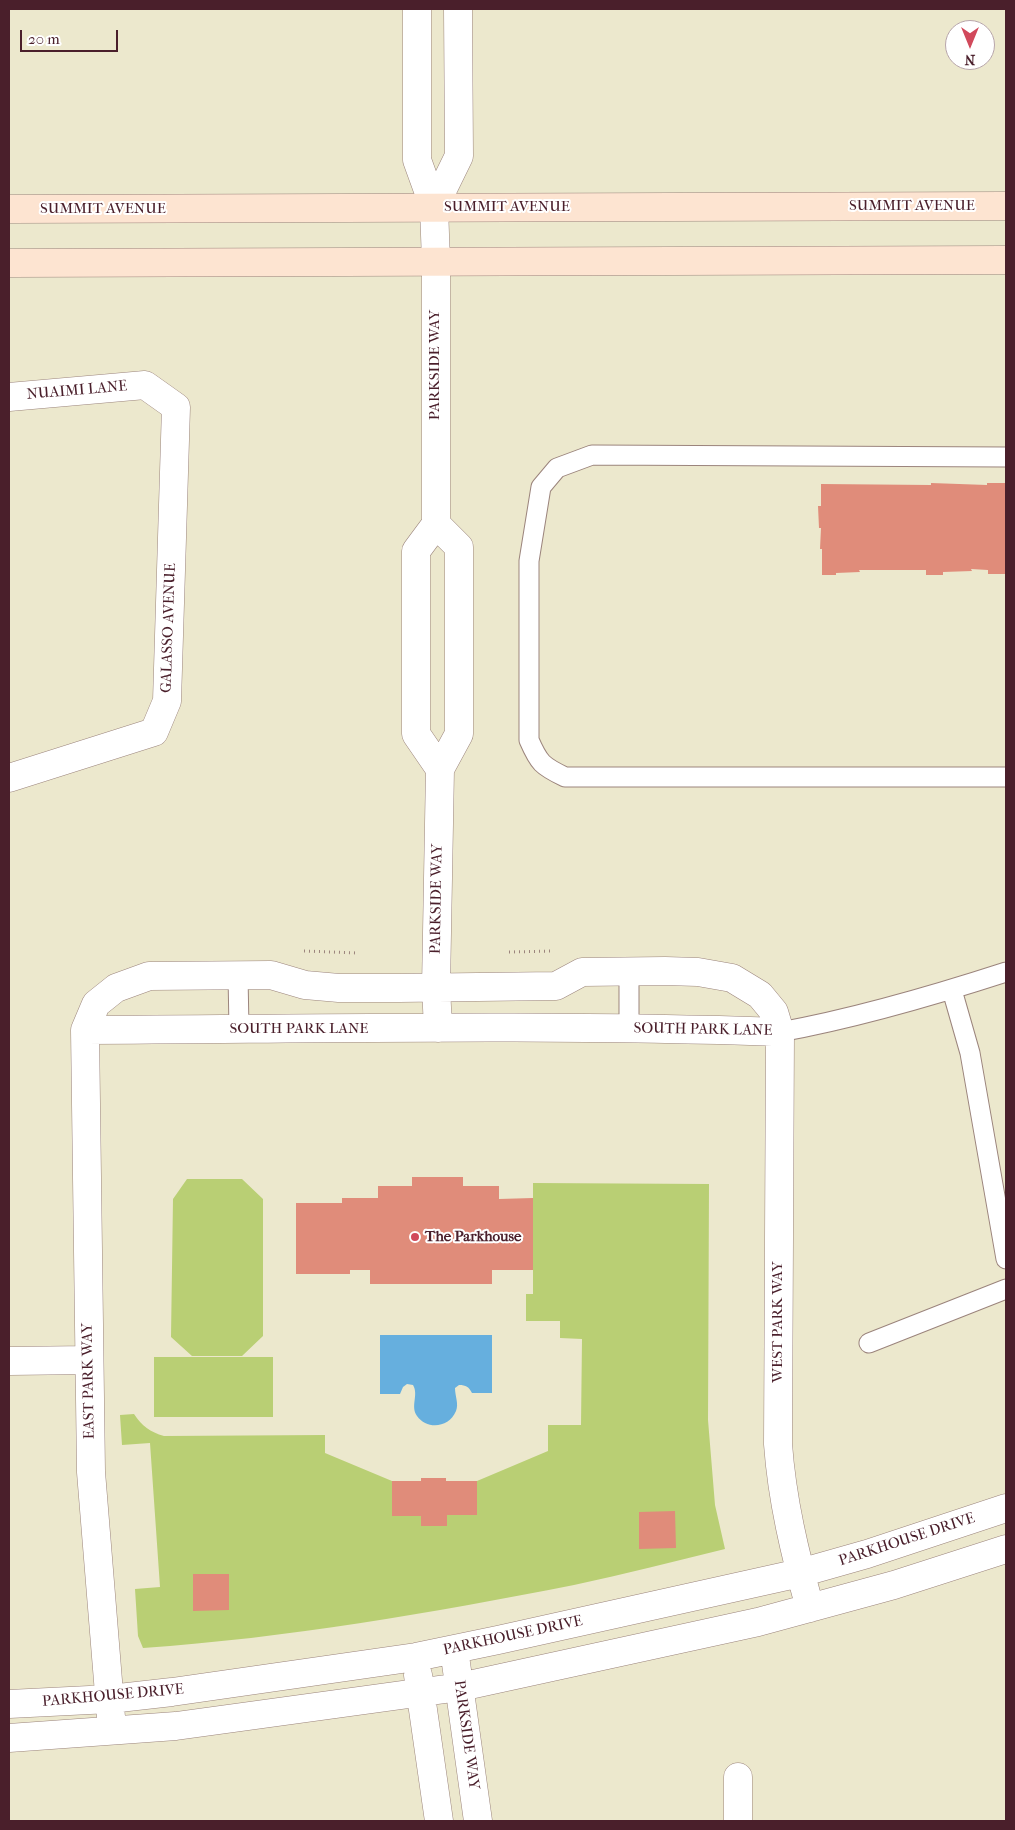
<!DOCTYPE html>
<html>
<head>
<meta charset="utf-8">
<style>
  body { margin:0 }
  #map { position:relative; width:1015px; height:1830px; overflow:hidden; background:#ece8cd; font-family:"IM FELL French Canon",serif }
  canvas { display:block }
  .frame { position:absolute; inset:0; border:10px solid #4a1f2b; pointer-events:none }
  .north { position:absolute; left:945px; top:20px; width:50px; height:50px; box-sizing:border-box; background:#fff; border:1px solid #b7a5aa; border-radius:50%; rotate:180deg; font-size:14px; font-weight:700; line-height:20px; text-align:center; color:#4a1f2b }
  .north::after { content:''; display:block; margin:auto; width:18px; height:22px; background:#d1495b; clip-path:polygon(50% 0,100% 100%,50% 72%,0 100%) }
  .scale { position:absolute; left:20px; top:30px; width:98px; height:22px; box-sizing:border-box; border:2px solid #4a1f2b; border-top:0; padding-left:6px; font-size:15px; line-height:18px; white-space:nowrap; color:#4a1f2b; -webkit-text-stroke:4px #fff; paint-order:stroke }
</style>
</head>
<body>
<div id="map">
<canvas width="1015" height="1830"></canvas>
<div class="frame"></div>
<div class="north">N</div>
<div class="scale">20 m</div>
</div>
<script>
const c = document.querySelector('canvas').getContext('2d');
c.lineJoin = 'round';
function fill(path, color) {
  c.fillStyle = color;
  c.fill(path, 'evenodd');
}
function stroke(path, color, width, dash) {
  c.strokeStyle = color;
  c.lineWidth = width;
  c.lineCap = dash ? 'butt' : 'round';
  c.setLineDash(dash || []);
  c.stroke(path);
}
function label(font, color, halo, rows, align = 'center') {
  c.font = font + ' "IM FELL French Canon",serif';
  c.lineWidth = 4;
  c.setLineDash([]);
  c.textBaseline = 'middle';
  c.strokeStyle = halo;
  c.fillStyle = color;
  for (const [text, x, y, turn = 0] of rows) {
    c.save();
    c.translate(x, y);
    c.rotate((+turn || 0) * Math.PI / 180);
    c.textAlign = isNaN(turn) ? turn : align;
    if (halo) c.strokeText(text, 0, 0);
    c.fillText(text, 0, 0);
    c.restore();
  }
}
const green = new Path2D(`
  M187 1179H242L263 1199V1336L242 1356H192L171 1337 173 1199Z
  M533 1183 709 1184 708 1420 715 1505 725 1549C675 1561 625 1574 574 1585 432 1613 287 1638 143 1648L138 1636 135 1589 160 1587 150 1443 122 1445 120 1415 134 1414C142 1426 150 1432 164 1436L325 1435V1453L392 1481V1516H421V1526H447V1515H477V1481L548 1451V1425H581L582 1339 560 1338V1321H526V1294H533Z
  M154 1357H273V1417H154Z`);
const water = new Path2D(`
  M380 1335H492V1393H472C469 1387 466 1385 459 1385L455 1388C455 1396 459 1404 456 1411 449 1428 427 1430 417 1416 410 1406 419 1395 413 1385L407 1384 403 1387 400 1394H380Z`);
const building = new Path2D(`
  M931 483 987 485V483H1006V574H988V570L971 569 972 571 943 572V575H926V570H859L860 572 836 573V575H822V549H820L821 528H819L818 506H821V484L931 485Z
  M412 1177H463V1186H499V1199L533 1198V1270H492V1284H370V1270H350V1274H296V1203H342V1198H378V1186H412Z
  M421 1478H446V1481H477V1515H447V1526H421V1516H392V1481H421Z
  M675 1511 676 1548 639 1549V1512Z
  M193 1574H229V1610L193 1611Z`);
const path = new Path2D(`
  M304 951 358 953
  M509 952 553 951`);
const service = new Path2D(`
  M1006 457 592 455 557 468 541 487 529 561V740C539 763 542 766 565 777H1006
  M629 971V1028
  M238 975 239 1029
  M952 990 970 1053 1006 1259
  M780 1032C857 1018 932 996 1006 972
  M869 1343 1006 1289`);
const minor = new Path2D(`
  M417 9V160L434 207 436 262V524L416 551V734L440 769
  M434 207 459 156 458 9
  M9 397 145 385 176 407 167 701 154 732 9 778
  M436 524 459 547V734L440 769 436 987 438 1028
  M85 1030C317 1029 548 1024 780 1032
  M9 1361 89 1360
  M454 1649 478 1821
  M418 1675 439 1821
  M9 1704 110 1699 172 1692 416 1657 498 1640 800 1573 867 1554 1006 1508
  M112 1730 91 1472 85 1030 96 1004 116 988 149 976 271 975 305 985 339 988H399L556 986 582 972 665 971 698 972 732 978 760 995 774 1012 780 1032 778 1444C782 1500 795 1554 810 1608
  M9 1738 176 1726 460 1687 758 1622 894 1585 1006 1549
  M738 1821V1777`);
const secondary = new Path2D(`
  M9 209 1006 206
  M9 263 1006 260`);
const markers = [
  [415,1237,5,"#d1495b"]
];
const streetNames = [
  ["SUMMIT AVENUE",912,206],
  ["SUMMIT AVENUE",507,207],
  ["SUMMIT AVENUE",103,209],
  ["PARKSIDE WAY",435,365,-90],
  ["NUAIMI LANE",77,391,-5],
  ["GALASSO AVENUE",169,628,-88],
  ["PARKSIDE WAY",437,899,-89],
  ["SOUTH PARK LANE",299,1029],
  ["SOUTH PARK LANE",703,1030,1],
  ["WEST PARK WAY",778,1322,-90],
  ["EAST PARK WAY",89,1381,-91],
  ["PARKHOUSE DRIVE",907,1540,-18],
  ["PARKHOUSE DRIVE",513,1636,-12],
  ["PARKHOUSE DRIVE",113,1696,-5],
  ["PARKSIDE WAY",466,1735,82]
];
const poiNames = [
  ["The Parkhouse",425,1237]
];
fill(green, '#b9cf74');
fill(water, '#66afde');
fill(building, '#e08c7a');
stroke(service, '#9b847c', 21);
stroke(minor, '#9b847c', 29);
stroke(secondary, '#9b847c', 29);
stroke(path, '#9b847c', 3, [1, 4]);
stroke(service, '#fff', 19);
stroke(minor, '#fff', 28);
stroke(secondary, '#fde4d1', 28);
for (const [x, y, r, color] of markers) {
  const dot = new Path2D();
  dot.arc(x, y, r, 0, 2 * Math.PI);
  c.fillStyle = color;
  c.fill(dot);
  stroke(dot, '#fff', 2);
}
label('15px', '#4a1f2b', '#fff', streetNames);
label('bold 15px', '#4a1f2b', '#fff', poiNames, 'left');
</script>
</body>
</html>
